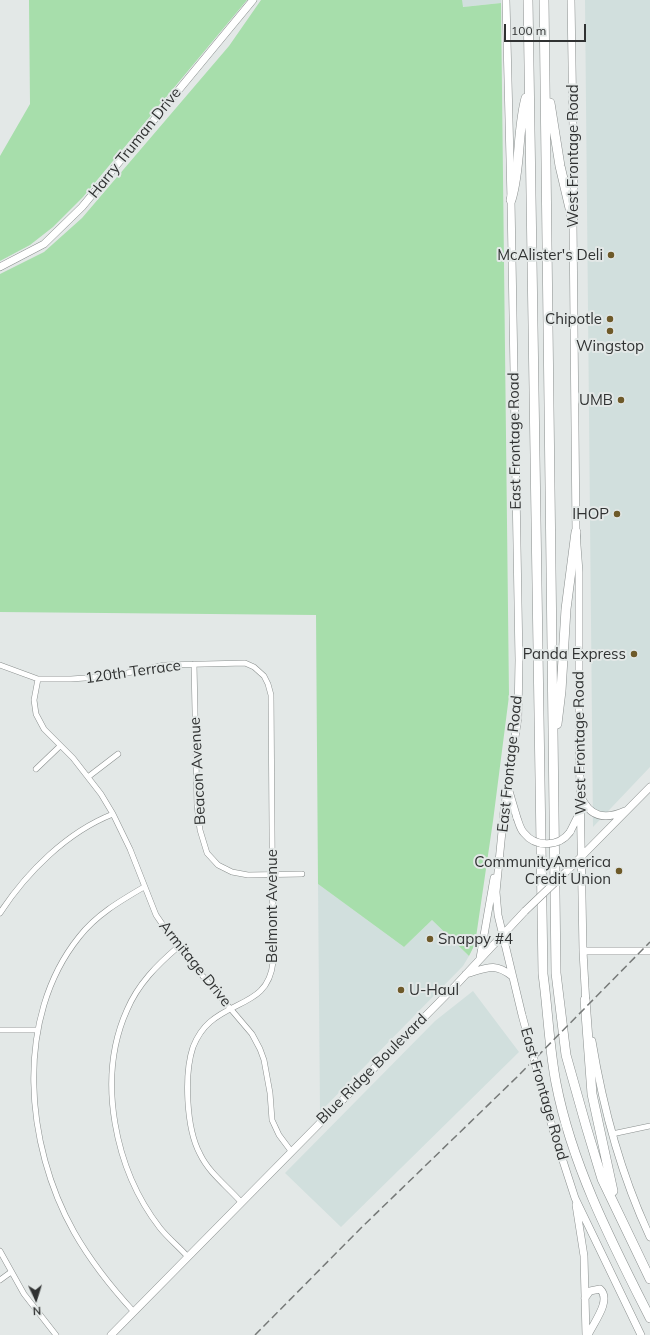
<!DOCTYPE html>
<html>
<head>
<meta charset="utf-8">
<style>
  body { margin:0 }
  #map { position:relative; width:650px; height:1335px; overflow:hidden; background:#e3e8e7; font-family:Mulish,sans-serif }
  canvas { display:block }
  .north { position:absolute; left:16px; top:1279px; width:40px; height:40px; -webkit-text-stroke:3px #e3e8e7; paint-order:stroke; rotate:176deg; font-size:11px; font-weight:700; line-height:16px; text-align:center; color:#303232 }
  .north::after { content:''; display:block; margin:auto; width:14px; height:18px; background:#303232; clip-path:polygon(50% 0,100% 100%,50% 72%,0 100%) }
  .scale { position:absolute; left:504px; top:24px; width:82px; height:18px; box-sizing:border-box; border:2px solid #303232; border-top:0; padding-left:5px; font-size:12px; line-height:14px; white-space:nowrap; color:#303232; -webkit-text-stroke:3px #e3e8e7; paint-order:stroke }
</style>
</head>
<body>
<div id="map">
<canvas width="650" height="1335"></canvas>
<div class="north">N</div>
<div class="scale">100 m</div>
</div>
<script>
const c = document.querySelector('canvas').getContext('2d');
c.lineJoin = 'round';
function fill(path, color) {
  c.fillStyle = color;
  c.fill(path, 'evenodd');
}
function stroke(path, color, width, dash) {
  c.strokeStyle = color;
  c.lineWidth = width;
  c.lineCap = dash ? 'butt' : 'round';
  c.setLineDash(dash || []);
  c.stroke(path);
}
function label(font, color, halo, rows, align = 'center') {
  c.font = font + ' Mulish,sans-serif';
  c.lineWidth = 4;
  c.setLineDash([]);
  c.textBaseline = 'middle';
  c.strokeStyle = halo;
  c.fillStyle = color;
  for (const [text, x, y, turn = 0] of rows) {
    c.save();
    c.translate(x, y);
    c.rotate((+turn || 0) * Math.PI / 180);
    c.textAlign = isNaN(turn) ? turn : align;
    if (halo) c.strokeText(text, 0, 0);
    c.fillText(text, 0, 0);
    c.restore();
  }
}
const built = new Path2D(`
  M462 0H501V3L462 7Z
  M585 0H650V767L593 827Z
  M318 884 404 947 432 920 469 956 463 966 320 1112Z
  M473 991 519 1052 341 1227 285 1173 435 1021Z`);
const green = new Path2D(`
  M29 0H247L83 197 53 227 30 245 0 261V156L30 104Z
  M261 0H462L463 7 501 3 509 696 493 821 475 944 469 956 432 920 404 947 318 884 316 615 0 612V274L44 252 82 218 229 46Z`);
const street = new Path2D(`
  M194 664 197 805 200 830 207 853 218 865 232 872 248 875 302 874
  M0 665 38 679H71L113 676 165 665 245 663 254 667 264 676 268 684 271 695 273 962C269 1003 235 1000 210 1022 203 1028 197 1037 193 1047 184 1074 186 1128 200 1154 209 1173 227 1186 241 1202
  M38 679 34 700 36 714 44 729 73 758 101 794 113 814 130 849 156 915 178 947 252 1034 260 1049 264 1060 270 1093 272 1120 279 1135 291 1151
  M36 769 60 746
  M88 777 118 754
  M0 913C27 872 67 832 113 814
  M178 947C157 965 138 984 127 1010 96 1079 115 1170 160 1228 168 1238 179 1247 188 1257
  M0 1030H37
  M612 1134 650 1126
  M0 1251 24 1294 56 1335
  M0 1280 11 1272
  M134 1312C111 1287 91 1262 74 1232 25 1145 14 1018 79 937 96 915 120 901 144 887`);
const secondary = new Path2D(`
  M506 0 511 200 519 660 518 717 504 811 496 892 498 915 522 1015 553 1130 575 1198 641 1335
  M571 0 574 191 573 221 576 532 579 572V731L583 951 586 1005
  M0 267 44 244 82 207 253 0
  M509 791 517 818
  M581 797C590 817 605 820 625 811
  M570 832 579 814
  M569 869 650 787
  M583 951H650
  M480 958 494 878
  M466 974C487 968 494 962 512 976
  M592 1041C603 1108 621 1175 650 1237
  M576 1205 584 1256 586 1335
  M585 1298 590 1291 600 1289C612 1300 594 1322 588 1335
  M111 1335 456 985 525 911`);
const highway = new Path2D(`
  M528 0 543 974C548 1010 549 1047 556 1083 572 1166 612 1243 650 1318
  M544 0 556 973 566 1055 586 1126 602 1179 650 1279
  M550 103 560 166 573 221
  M511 200C521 167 517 131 526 98
  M557 724 561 691 566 609 576 532
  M585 1000 592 1094 613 1191`);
const rail = new Path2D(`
  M255 1335 361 1228 517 1077 650 942`);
const secondaryBridge = new Path2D(`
  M517 818C519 823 520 829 524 833 536 848 559 847 570 832
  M525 911 569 869`);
const markers = [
  [611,255,4,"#6e5a29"],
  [610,319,4,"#6e5a29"],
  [610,331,4,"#6e5a29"],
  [621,400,4,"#6e5a29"],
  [617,514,4,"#6e5a29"],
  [634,654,4,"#6e5a29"],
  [619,871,4,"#6e5a29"],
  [430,939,4,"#6e5a29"],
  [401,990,4,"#6e5a29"]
];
const streetNames = [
  ["Harry Truman Drive",135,143,-51],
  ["West Frontage Road",573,156,-90],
  ["East Frontage Road",515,441,-91],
  ["120th Terrace",133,672,-8],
  ["West Frontage Road",580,743,-91],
  ["East Frontage Road",510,764,-84],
  ["Beacon Avenue",198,771,-93],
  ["Belmont Avenue",272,906,-90],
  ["Armitage Drive",195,964,51],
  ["Blue Ridge Boulevard",372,1069,-45],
  ["East Frontage Road",544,1094,74]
];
const poiNames = [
  ["McAlister's Deli",603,255],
  ["Chipotle",602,319],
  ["Wingstop",610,346,"center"],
  ["UMB",613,400],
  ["IHOP",609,514],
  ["Panda Express",626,654],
  ["CommunityAmerica",611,862],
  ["Credit Union",611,879],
  ["Snappy #4",438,939,"left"],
  ["U-Haul",409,990,"left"]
];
fill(built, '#d1dfdd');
fill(green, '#a7deab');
stroke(street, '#8a8f8e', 6);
stroke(secondary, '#8a8f8e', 8);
stroke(highway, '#8a8f8e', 10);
stroke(street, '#fff', 5);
stroke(secondary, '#fff', 7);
stroke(highway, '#fff', 9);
stroke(rail, '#767978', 1.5, [8, 4]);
stroke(secondaryBridge, '#8a8f8e', 8, []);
stroke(secondaryBridge, '#fff', 7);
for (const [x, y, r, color] of markers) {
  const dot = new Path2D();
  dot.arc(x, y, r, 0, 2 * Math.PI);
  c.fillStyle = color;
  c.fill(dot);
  stroke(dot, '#e3e8e7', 1.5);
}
label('15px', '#303232', '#e3e8e7', streetNames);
label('15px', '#303232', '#e3e8e7', poiNames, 'right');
</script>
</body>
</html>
